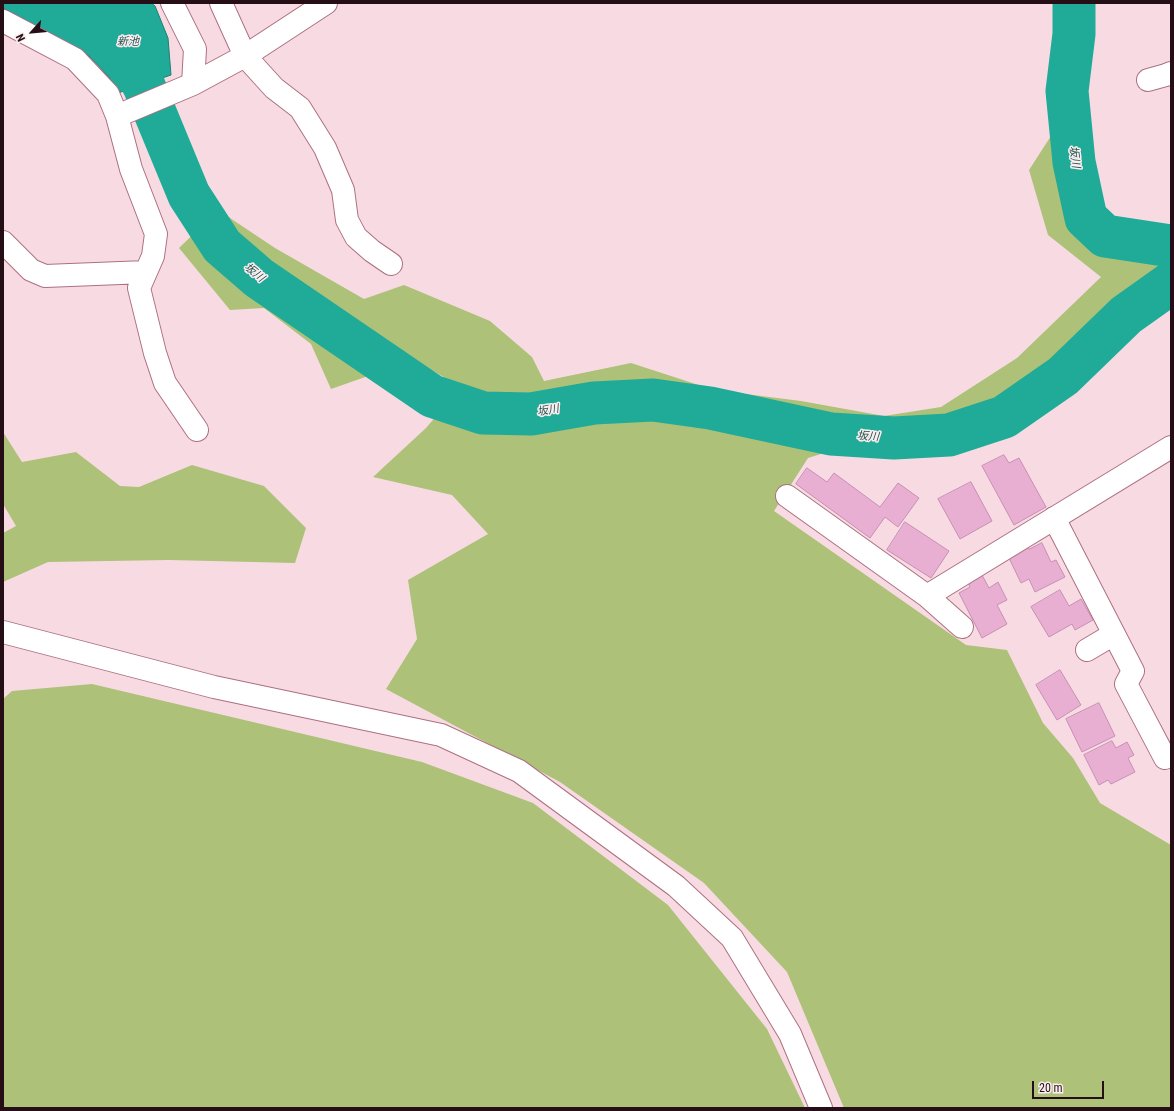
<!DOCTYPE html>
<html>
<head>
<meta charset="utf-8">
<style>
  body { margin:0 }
  #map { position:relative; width:1174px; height:1111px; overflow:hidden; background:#f8dbe2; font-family:"Roboto Condensed",sans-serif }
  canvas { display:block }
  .frame { position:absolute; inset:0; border:4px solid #250e15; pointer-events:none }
  .north { position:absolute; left:12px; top:12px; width:40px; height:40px; -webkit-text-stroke:3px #fbedf0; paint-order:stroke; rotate:243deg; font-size:11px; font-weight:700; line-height:16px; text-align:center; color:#250e15 }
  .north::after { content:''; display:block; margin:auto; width:14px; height:18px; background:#250e15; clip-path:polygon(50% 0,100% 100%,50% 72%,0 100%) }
  .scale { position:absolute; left:1032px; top:1081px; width:72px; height:18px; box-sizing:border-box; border:2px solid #250e15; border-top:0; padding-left:5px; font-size:12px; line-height:14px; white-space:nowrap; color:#250e15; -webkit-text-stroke:3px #fbedf0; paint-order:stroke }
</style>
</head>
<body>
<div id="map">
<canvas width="1174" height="1111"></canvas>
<div class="frame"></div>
<div class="north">N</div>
<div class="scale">20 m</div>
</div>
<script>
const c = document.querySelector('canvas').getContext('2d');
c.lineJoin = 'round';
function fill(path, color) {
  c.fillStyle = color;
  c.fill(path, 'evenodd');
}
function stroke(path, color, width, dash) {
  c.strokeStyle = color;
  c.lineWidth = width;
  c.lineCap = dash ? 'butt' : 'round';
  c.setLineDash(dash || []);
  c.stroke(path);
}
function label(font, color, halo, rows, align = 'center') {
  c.font = font + ' "Roboto Condensed","Noto Sans JP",sans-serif';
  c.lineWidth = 3;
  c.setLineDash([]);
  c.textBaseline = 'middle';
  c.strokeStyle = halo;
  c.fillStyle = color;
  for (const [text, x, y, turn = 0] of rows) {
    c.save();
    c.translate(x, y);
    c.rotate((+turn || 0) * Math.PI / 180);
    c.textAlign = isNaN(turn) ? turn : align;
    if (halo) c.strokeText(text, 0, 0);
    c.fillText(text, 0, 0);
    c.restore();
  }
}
const green = new Path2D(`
  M1058 125 1072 203 1086 237 1171 257V264L1124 305 1053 370 980 412 920 423 808 458 774 511 966 645 1007 650 1043 723 1073 758 1100 803 1171 845V1108H844L787 972 704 883 560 782 386 689 417 639 408 580 488 534 452 495 373 477 426 428 461 387 414 360 331 389 311 344 264 308 230 310 179 248 218 210 275 248 364 299 404 285 490 321 532 357 544 381 631 363 714 390 801 401 884 416 941 407 1017 358 1101 277 1048 235 1029 170Z
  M3 432 22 462 76 452 120 486 139 487 192 465 264 486 306 528 295 563 169 560 48 562 3 582V533L16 526 3 504Z
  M92 684 422 762 533 803 668 905 767 1029 805 1108H3V699L12 691Z`);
const water = new Path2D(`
  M3 3H151L155 6 168 38 171 75 118 93 109 77 89 56 51 34 3 8Z`);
const river = new Path2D(`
  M60 3 122 45 144 86 189 195 222 246 259 278 432 396 483 413 531 414 594 403 653 400 710 408 831 434 894 438 949 435 1004 417 1063 376 1126 315 1171 283
  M1074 3V34L1067 91 1074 162 1086 218 1105 236 1171 246`);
const building = new Path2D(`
  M1004 455 1009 463 1019 458 1046 507 1014 525 982 466Z
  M807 468 827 482 834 473 880 507 898 483 919 498 898 527 885 517 870 538 796 484Z
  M971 482 992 521 960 539 938 499Z
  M905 522 949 551 931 578 887 550Z
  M1042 543 1051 562 1056 560 1065 577 1035 592 1029 579 1021 583 1008 556 1027 546 1029 549Z
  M982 575 989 588 998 582 1007 600 997 605 1007 624 982 638 959 593 970 587 968 582Z
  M1060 590 1069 606 1081 599 1093 620 1075 630 1072 624 1049 637 1031 607Z
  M1060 670 1081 705 1057 720 1036 685Z
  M1099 703 1115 736 1082 752 1066 719Z
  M1112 741 1116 748 1127 742 1134 755 1128 758 1135 772 1111 784 1108 780 1099 785 1084 755Z`);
const street = new Path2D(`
  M172 3 195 49 193 84
  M221 3 245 56 274 88 300 108 325 148 343 190 347 220 356 237 372 251 391 264
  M3 21 75 59 108 94 117 116 131 169 156 234 153 256 139 288 155 353 165 383 197 430
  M1148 80 1166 75 1171 73
  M117 116 193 84 245 56 326 3
  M3 242 31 270 45 276 146 272
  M787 496 927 596 1171 447
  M1054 518 1133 671 1126 684 1165 758
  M927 596 962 627
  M3 632 214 687 441 735 519 771 676 886 732 938 790 1034 821 1108
  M1087 650 1114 634`);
const waterNames = [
  ["新池",128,42],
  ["坂川",1074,157,82],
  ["坂川",254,273,39],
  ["坂川",548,411,-10],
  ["坂川",868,437,4]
];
fill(green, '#adc179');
fill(water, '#1fab98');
stroke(water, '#217c71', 1);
stroke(river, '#1fab98', 43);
fill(building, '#e8afd3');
stroke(building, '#c68fb2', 1);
stroke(street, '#ad7081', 24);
stroke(street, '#fff', 22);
label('italic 11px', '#1d524a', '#fbedf0', waterNames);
</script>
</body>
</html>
